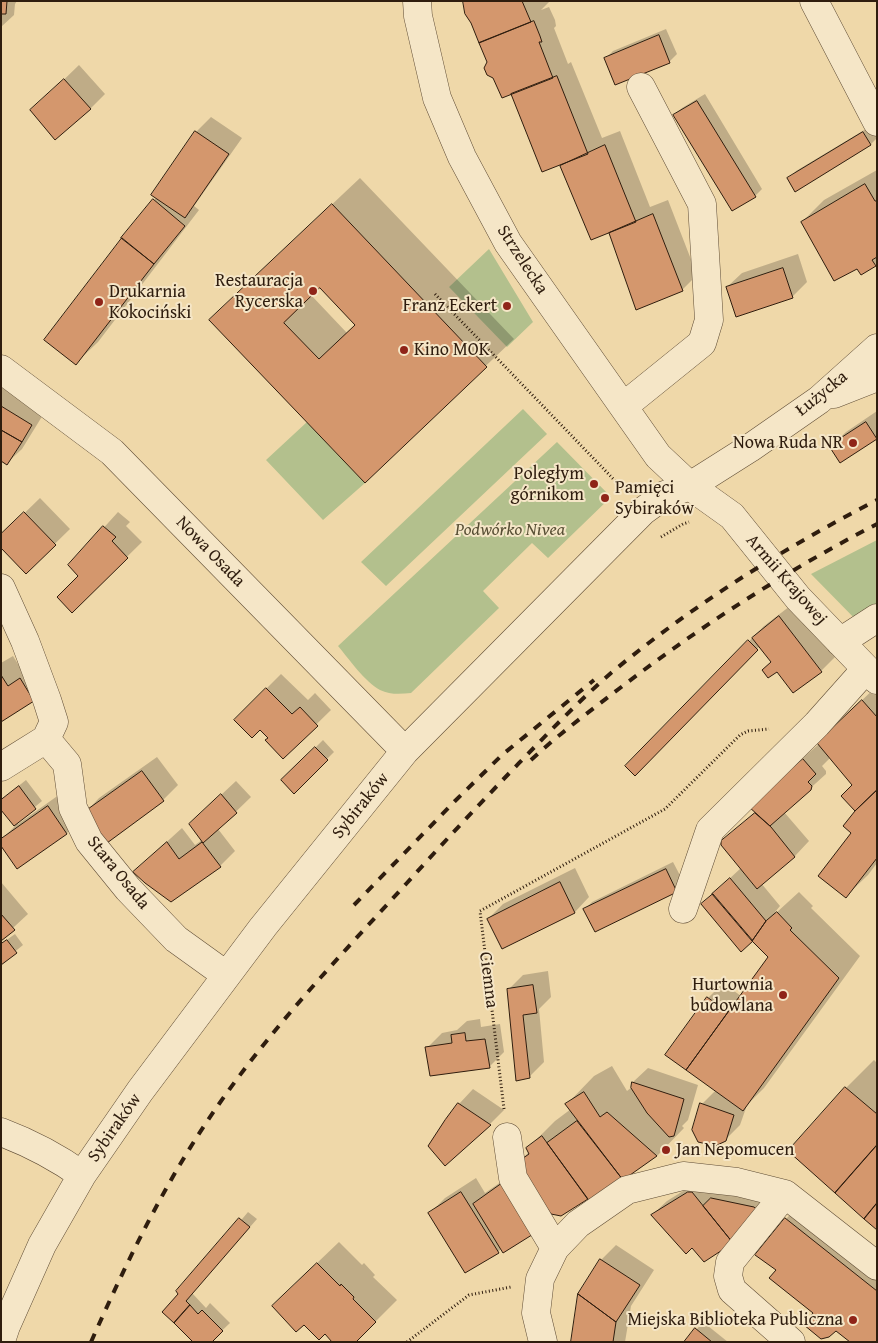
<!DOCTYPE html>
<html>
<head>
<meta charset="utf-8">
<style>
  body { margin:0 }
  #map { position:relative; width:878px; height:1343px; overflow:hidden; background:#efd8a9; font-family:"Gentium Book Plus",serif }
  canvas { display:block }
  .frame { position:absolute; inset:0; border:2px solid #2f1d0e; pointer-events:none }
</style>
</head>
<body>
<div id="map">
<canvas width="878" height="1343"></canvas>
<div class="frame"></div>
</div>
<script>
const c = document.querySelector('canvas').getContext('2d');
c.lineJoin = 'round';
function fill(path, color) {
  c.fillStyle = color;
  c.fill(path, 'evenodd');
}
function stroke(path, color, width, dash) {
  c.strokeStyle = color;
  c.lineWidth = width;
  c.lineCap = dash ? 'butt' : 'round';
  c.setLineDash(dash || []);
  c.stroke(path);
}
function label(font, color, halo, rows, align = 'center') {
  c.font = font + ' "Gentium Book Plus",serif';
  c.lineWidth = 4;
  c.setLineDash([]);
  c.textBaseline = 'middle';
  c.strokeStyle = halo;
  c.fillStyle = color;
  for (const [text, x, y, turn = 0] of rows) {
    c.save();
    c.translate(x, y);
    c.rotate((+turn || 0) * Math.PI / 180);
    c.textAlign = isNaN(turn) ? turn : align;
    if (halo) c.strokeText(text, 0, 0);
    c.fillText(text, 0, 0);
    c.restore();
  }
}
const green = new Path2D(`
  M489 249 533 322 507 347 449 287Z
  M523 409 547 434 386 586 361 562Z
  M307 422 365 483 323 520 266 460Z
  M557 442 611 497 548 558 532 543 483 591 499 608 411 693C401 694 390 695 380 690 365 682 349 659 338 646Z
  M877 540V618L862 626 811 574Z`);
const shadow = new Path2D(`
  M1 1H17L15 4 14 15 1 27Z
  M464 1H550L541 10 549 7 555 20 556 26 554 28 568 64 571 62 602 138 620 131 650 207 668 200 697 275 682 290 637 308 610 232 592 239 561 164 488 62Z
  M666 29 677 54 669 62 606 58 613 51Z
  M79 65 105 94 90 109 47 96Z
  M705 94 762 189 755 196 674 115 682 108Z
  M211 117 242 138 194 206 199 210 98 342 76 363 154 200 157 197 153 194 196 132Z
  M871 126 877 138 871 144 796 190 789 179 796 171Z
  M877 170V263L875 265 858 267 802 222 824 200Z
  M360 178 514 339 365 481 238 293ZM320 286 356 324 347 333 311 295Z
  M798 254 807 282 792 297 727 287 742 273Z
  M1 382 46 410 22 449 7 463 1 460Z
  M877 411 876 438 831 446 846 432Z
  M40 498 70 529 26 572 1 536Z
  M118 512 130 522 126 526 142 542 72 611 80 576 70 565Z
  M794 603 836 656 821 671 763 670 772 661 760 646 635 774 627 766 764 626Z
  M13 656 23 672 48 685 1 720V663Z
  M281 674 308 700 315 693 331 710 283 757 269 738 260 729 235 720Z
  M877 686V863L868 875 846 896 856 811 854 784 831 757 822 766 826 771V774L784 812 809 841 795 856 761 883 780 906 775 912 776 913 799 892 813 906 811 908 860 956 764 1088 747 1105 740 1125 725 1140 702 1104 716 1090 667 1055 708 998 723 983 741 996 769 957 754 942 702 904 741 868 722 842 755 812 765 791 819 744 840 721Z
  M323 740 334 752 294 792 283 780Z
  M157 757 178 785 163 800 85 813 99 798Z
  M26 780 42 801 17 822 18 824 63 792 81 818 67 833 17 867 1 840 15 826 1 808V800Z
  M236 781 251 797 218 829 235 851 220 866 149 858 182 828 195 845 202 840 190 824Z
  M673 862 684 883 677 891 585 909 592 902Z
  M575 868 589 897 575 912 503 947 488 919 503 904Z
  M1 882 28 914 1 939Z
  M15 934 23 945 1 963V944Z
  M548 971 551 997 539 1009 544 1062 529 1077 508 990 523 975Z
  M480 1019 481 1027 500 1024 504 1052 489 1067 427 1048 442 1033 457 1030 467 1021Z
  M874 1060 877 1063V1228L789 1150 846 1088Z
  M612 1066 627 1091 632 1087 633 1082 648 1068 698 1085 688 1120 682 1126 684 1128 657 1156 622 1179 524 1172 502 1248 498 1252 430 1213 445 1198 476 1178 485 1193 521 1168 518 1163 529 1152 527 1149 555 1121 571 1109 567 1104 594 1076Z
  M473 1089 504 1110 490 1124 459 1104Z
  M704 1178 776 1198 692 1246 652 1215 667 1201Z
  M807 1197 877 1253V1342L815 1313 778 1269 786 1219Z
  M248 1212 257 1219 192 1293 206 1308 210 1303 230 1323 210 1342 164 1312Z
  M339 1242 362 1265 364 1263 375 1275 373 1277 397 1300 355 1342 325 1333 304 1323 295 1284Z
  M616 1245 654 1270 631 1306 625 1342H572L579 1294 601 1260Z
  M703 1322 728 1342H686Z`);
const building = new Path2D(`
  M1 1H7L6 14H1Z
  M463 1H522L531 22 479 43 471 23 465 14Z
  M534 21 540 36 542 42H539L553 78 502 98 493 78 487 75 484 68 487 62 479 43Z
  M659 35 670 63 615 85 604 58Z
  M557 76 588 154 542 172 511 94Z
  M64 79 91 109 55 140 30 110Z
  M697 101 756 197 732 211 673 115Z
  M195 131 229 154 185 218 151 195Z
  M863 132 871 145 795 192 787 178Z
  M605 145 636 222 591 240 560 166Z
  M865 184 875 201H877V257L872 260 876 266 861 275 857 269 834 281 801 222Z
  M153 199 185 226 154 264 121 238Z
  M332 204 487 367 365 483 209 320ZM320 288 355 325 319 359 284 323Z
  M653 214 683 291 636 310 609 233Z
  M122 238 154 264 76 365 44 340Z
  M783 268 793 298 736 317 726 287Z
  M1 406 32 425 22 442 1 430Z
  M866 422 877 439 840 463 829 446Z
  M1 430 22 442 7 465 1 461Z
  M24 512 56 545 26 574 1 548V534Z
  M103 526 116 537 112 541 128 558 72 613 57 597 78 576 68 565Z
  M779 616 822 672 793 693 777 672 768 678 762 670 771 662 752 638Z
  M748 640 758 650 635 776 625 766Z
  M1 675 8 686 20 678 34 701 1 722Z
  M266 688 292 714 300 707 318 726 283 759 265 740 268 738 260 730 252 738 234 720Z
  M862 700 877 717V790L855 811 841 796 852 785 817 743Z
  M315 747 328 760 294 794 281 780Z
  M803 759 816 774 808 782 812 786 811 790 770 826 748 806Z
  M142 771 164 801 107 843 83 813Z
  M19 786 36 809 14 826 1 810V800Z
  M877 790V858L846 898 818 876 851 833 843 826 855 811Z
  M221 794 237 813 203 843 189 824Z
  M48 806 67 834 17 869 1 846V839Z
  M755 813 771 827 795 857 757 889 721 845V841Z
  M167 842 179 859 202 842 221 867 171 902 145 883 133 872Z
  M666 869 677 892 595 932 583 909Z
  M730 878 766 921 752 941 712 894Z
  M560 882 575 913 502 949 487 919Z
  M713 894 753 941 741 952 701 904Z
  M777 912 792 928 790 930 839 978 743 1111 686 1070 768 957 752 941 766 921Z
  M1 914 15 930 1 941Z
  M7 940 17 953 1 965V944Z
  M533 985 537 1013 523 1015 530 1078 516 1081 507 989Z
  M707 997 728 1012 686 1070 665 1055Z
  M465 1033 466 1041 485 1039 490 1068 430 1076 425 1047 452 1043 451 1035Z
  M632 1082 684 1099 674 1136 669 1137 647 1113 631 1088Z
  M845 1087 877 1114V1145L835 1193 788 1151Z
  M584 1092 600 1117 607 1112 657 1156 623 1180 565 1104Z
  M458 1103 491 1125 445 1166 428 1146 445 1120Z
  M700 1103 734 1115 726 1141 715 1146 698 1142 692 1130Z
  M577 1121 623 1180 589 1201 547 1143Z
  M542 1136 588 1199 561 1216 551 1214 516 1163 529 1154 526 1148Z
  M877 1145V1203L864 1219 835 1193Z
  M504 1182 535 1233 503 1253 473 1204Z
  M461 1192 499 1253 465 1273 428 1213Z
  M688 1192H692L733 1243 704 1262 692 1248 686 1254 651 1215Z
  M711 1198 754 1207 762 1214 733 1243 703 1206Z
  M877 1203V1230L864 1219Z
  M239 1218 250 1227 186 1301 190 1305 174 1323 162 1312 178 1294 176 1291Z
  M785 1218 877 1291V1342H850L836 1331 829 1337 821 1339 804 1325 813 1313 769 1278 776 1270 755 1255Z
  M600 1259 640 1285 616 1322 578 1294Z
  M317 1263 340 1286 341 1284 354 1297 353 1299 376 1322 356 1342H332L325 1334 319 1340 304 1325 296 1332 272 1306Z
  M578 1294 616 1322 613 1342H571Z
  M190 1305 198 1314 202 1310 223 1331 212 1342H193L174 1323Z
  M695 1328 712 1342H684Z`);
const path = new Path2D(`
  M435 294 623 489
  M661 537 683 524 689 522
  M504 1109 480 911 665 809 740 735 748 731 769 729
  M407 1342 469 1295 511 1287`);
const minor = new Path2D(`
  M417 1 418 16 437 98 462 157 508 243 658 456 690 486 732 516 798 598 877 680
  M814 1 877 122
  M1 369 112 452 405 751
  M834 394 877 377
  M624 406 702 343 709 320 702 204 641 87
  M1 588 25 641 47 700 54 722 46 739
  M840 642 877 618
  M46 739 67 764 73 808 89 841 128 889 176 939 226 975
  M1 767 46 739
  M683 909 710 830 817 724 866 669
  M1 1132C30 1143 57 1157 82 1175
  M507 1137 513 1178 555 1248
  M785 1194 730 1262 728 1276 732 1290 791 1342
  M1 1341 6 1326 42 1245 82 1175 140 1091 263 927 405 751 643 511 665 495 690 486 750 448 819 400 877 348
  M543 1342 536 1313 540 1279 555 1248 578 1224 627 1190 683 1176 737 1182 785 1194 877 1266`);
const rail = new Path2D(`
  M531 760C559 734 590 711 620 688 701 626 786 571 877 524
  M354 905 455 801 502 755 594 680
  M91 1342C128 1259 167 1178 219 1104 274 1025 341 955 406 884 444 842 483 800 523 759 551 730 580 700 611 673 693 605 782 549 877 500`);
const markers = [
  [313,291,5,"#8f2418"],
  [99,302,5,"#8f2418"],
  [507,306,5,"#8f2418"],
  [404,350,5,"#8f2418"],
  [853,443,5,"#8f2418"],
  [594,484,5,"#8f2418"],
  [605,498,5,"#8f2418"],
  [783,995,5,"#8f2418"],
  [666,1150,5,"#8f2418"],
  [853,1320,5,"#8f2418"]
];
const streetNames = [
  ["Strzelecka",522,260,57],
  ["Łużycka",822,394,-39],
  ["Nowa Osada",210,552,46],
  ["Armii Krajowej",786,580,49],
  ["Sybiraków",361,806,-51],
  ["Stara Osada",118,873,51],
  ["Ciemna",488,980,83],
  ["Sybiraków",115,1128,-55]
];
const poiNames = [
  ["Restauracja",303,281],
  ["Rycerska",303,302],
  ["Drukarnia",109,292,"left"],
  ["Kokociński",109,313,"left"],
  ["Franz Eckert",497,306],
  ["Kino MOK",414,350,"left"],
  ["Nowa Ruda NR",843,443],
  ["Poległym",584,474],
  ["górnikom",584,495],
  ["Pamięci",615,488,"left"],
  ["Sybiraków",615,509,"left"],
  ["Hurtownia",773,985],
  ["budowlana",773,1006],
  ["Jan Nepomucen",676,1150,"left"],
  ["Miejska Biblioteka Publiczna",843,1320]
];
const parkNames = [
  ["Podwórko Nivea",510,530]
];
fill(green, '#b3c08d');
fill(shadow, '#0003');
fill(building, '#d4976d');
stroke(building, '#2f1d0e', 1);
stroke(minor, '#5f4c35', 29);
stroke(path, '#2f1d0e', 3, [1, 2.5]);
stroke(minor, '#f5e6c7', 28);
stroke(rail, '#2f1d0e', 4, [9, 9]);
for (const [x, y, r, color] of markers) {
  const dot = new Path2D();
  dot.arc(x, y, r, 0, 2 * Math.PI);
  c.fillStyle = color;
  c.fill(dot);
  stroke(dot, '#f5e6c7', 2);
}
label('18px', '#2f1d0e', '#f5e6c7', streetNames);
label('18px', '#2f1d0e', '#f5e6c7', poiNames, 'right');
label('italic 18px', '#574e34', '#f5e6c7', parkNames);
</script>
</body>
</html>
